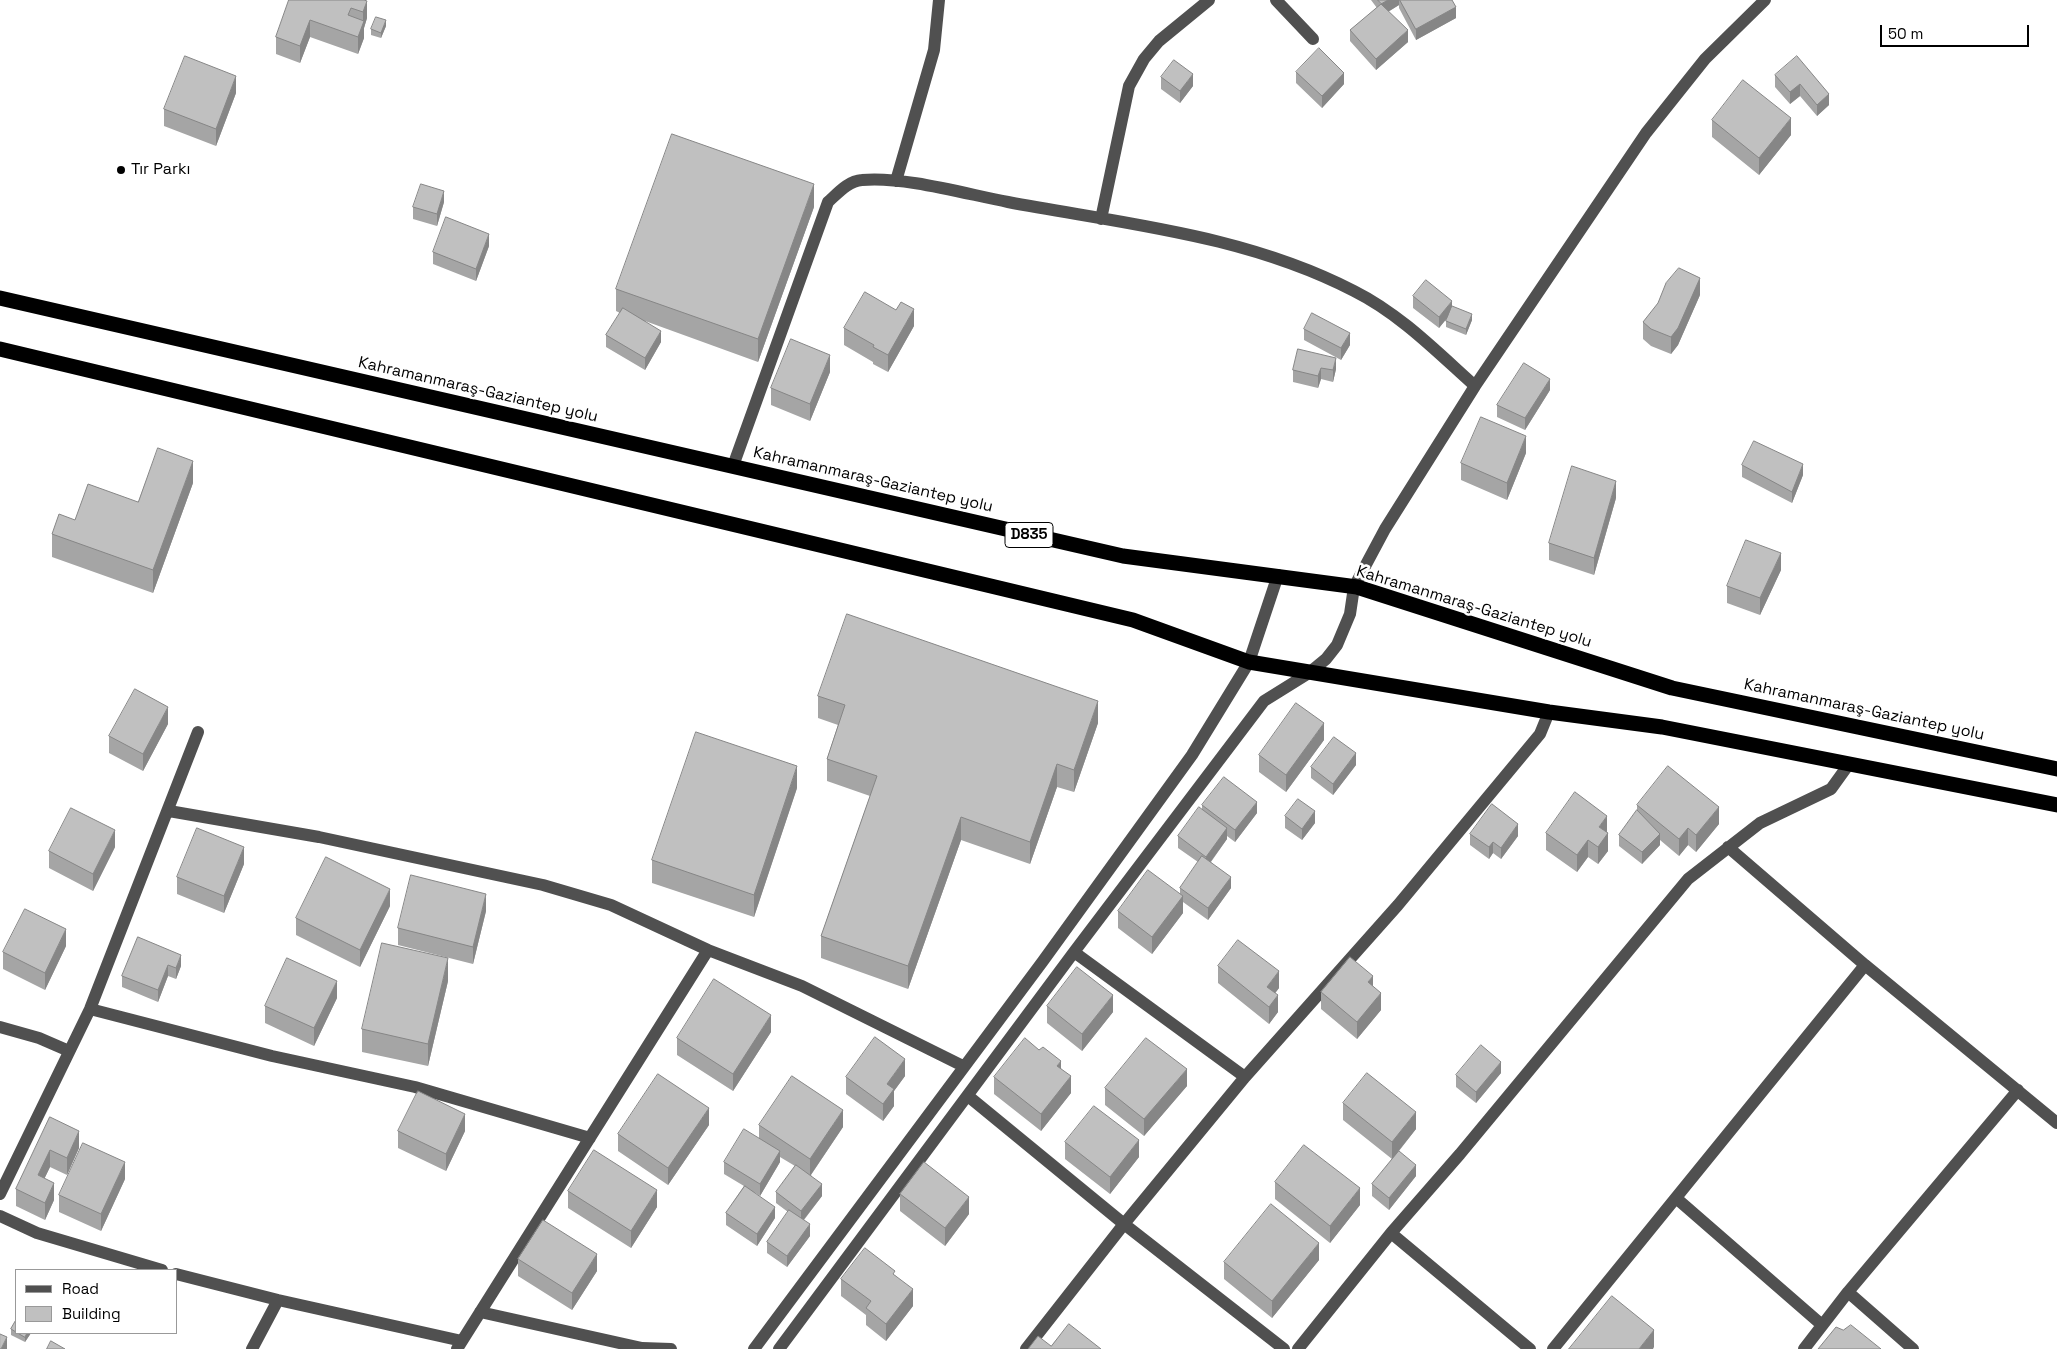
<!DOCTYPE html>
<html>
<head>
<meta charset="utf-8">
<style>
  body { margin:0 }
  #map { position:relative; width:2057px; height:1349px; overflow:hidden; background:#fff; font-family:"Space Grotesk",sans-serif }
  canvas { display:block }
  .legend { position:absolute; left:15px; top:1269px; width:162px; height:65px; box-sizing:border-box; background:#fff; border:1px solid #999; margin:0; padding:6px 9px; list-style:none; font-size:15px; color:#000 }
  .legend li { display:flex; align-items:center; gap:10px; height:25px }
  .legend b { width:25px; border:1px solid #999 }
  .scale { position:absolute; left:1880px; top:25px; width:149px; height:22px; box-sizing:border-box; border:2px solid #000; border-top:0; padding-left:6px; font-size:15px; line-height:18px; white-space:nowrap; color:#000; -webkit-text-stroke:4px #fff; paint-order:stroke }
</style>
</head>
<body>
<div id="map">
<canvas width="2057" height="1349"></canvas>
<ul class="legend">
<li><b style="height:6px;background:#505050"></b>Road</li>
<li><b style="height:14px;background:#c0c0c0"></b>Building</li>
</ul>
<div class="scale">50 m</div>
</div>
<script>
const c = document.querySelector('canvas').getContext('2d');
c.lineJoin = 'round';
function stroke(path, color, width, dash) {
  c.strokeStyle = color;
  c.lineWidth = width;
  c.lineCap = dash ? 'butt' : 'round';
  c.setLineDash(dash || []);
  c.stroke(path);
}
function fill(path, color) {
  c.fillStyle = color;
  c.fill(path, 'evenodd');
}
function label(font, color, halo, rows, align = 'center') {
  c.font = font + ' "Space Grotesk",sans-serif';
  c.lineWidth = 5;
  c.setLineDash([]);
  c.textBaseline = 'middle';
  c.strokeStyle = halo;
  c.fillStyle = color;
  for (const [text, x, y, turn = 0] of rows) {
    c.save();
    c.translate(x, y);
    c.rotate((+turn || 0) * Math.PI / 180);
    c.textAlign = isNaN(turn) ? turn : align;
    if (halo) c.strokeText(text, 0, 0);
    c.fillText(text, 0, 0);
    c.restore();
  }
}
const minor = new Path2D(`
  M1276 0 1313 39
  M896 181 934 50 939 0
  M1101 219 1129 86 1144 59 1159 41 1209 0
  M733 466 828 202C838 193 848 181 862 180 903 176 966 194 1008 202 1125 224 1246 235 1354 291 1400 314 1437 352 1475 386
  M169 811 319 837 543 885 611 905 708 950 802 986 963 1066
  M1728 847 1865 965 2057 1123
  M1074 952 1245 1077
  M90 1009 272 1056 415 1087 590 1138
  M0 1027 39 1038 69 1051
  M968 1096 1124 1224 1284 1349
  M0 1194 90 1009 198 732
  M1676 1198 1822 1325
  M0 1216 37 1233 162 1270
  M1391 1233 1530 1349
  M176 1274 278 1300 462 1341
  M1848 1292 1913 1349
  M480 1312 642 1348 671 1349
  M252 1349 278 1300
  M457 1349 708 950
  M754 1349 1043 961 1192 755 1249 662 1278 575
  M779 1349 1074 952 1264 701 1309 673 1326 659 1337 645 1350 614 1354 587 1385 529 1475 386 1646 133 1705 59 1765 0
  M1026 1349 1124 1224 1245 1077 1398 905 1540 734 1549 712
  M1298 1349 1391 1233 1460 1154 1688 879 1760 823 1831 789 1849 764
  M1553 1349 1865 965
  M1804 1349 1848 1292 2018 1090`);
const highway = new Path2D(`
  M0 298 1123 556 1357 587 1672 688 2057 769
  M0 349 1133 620 1249 662 1549 712 1662 727 2057 805`);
const wall = new Path2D(`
  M289 0H364L367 18 364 28V38L358 54 310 37 300 63 276 54V37Z
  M1371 0H1452L1456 18 1416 40 1399 8V5L1388 12 1408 42 1376 70 1350 41V30L1377 8Z
  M386 26 381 38 371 35V29Z
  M1296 72 1344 84 1322 108 1296 83Z
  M1775 75 1829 94V105L1817 116 1800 96 1790 104 1775 87Z
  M1161 77 1193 86 1180 103 1161 89Z
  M236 93 216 146 164 126V109Z
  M1712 120 1791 135 1759 175 1712 137Z
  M444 202 437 226 413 219V207Z
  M814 207 758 362 645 321 661 342 645 370 606 347V335L620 313 616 311V289Z
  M489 246 476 281 433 264V252Z
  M1700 295 1678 345 1671 354 1651 346 1643 339V322Z
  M1413 296 1452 308 1472 320 1466 335 1446 327V321L1448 317 1439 328 1413 308Z
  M914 326 888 372 873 364V362L844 345V328Z
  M1304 329 1350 345 1341 360 1304 340Z
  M1298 349 1336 369 1333 382 1321 379 1318 388 1293 382V370Z
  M830 372 810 421 771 405V388Z
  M1550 390 1525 430 1497 417V405Z
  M1526 453 1507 500 1461 480V463Z
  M1742 465 1803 475 1792 503 1742 477Z
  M193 483 153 593 52 557V534L75 520 138 502Z
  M1616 498 1594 575 1549 560V543Z
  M1781 570 1760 615 1727 603V586Z
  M818 696 1098 723 1074 792 1057 787 1030 864 961 840 908 989 821 958V936L870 796 827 781V759L838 725 818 718Z
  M168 724 143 771 109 753V736Z
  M1324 740 1286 792 1259 772V755Z
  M1356 765 1333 795 1311 778V767Z
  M797 788 754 917 652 883V860Z
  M1202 805 1257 813 1235 842 1227 836V839L1211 862 1231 888 1208 920 1183 902V913L1152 954 1118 928V911L1180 894V888L1198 862 1178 848V836L1202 810Z
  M1637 805 1719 824 1696 852 1688 845 1679 856 1660 840V845L1642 864 1619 846V835L1637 810Z
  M1285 816 1315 823 1302 840 1285 828Z
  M1546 833H1607L1608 851 1598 864 1588 857 1577 872 1546 850Z
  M1470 834 1518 836 1501 859 1493 853 1489 859 1470 845Z
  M115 847 93 891 49 868V851Z
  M244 864 224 913 177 894V877Z
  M390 906 360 967 296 935V918Z
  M486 911 473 964 398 945V928Z
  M138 937 181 966 176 979 168 976 158 1002 122 987V976Z
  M66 946 45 990 3 969V952Z
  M1218 966 1279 988 1275 993 1278 1012 1269 1024 1218 983Z
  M448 981 428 1066 362 1052V1029Z
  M1373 986 1381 1010 1357 1039 1321 1009V992Z
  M337 998 314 1046 265 1023V1006Z
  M1047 1006 1113 1012 1082 1051 1047 1023Z
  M771 1032 733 1091 677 1055V1038Z
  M1039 1050 1061 1068 1071 1093 1041 1131 994 1094V1077Z
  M1501 1073 1476 1103 1456 1087V1075Z
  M905 1076 894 1091V1106L883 1121 846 1094V1077Z
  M1187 1086 1144 1136 1105 1105V1088Z
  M1343 1103 1416 1129 1399 1151 1416 1176 1389 1210 1372 1196V1184L1392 1159 1343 1120Z
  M50 1117 79 1148 67 1175 50 1167 44 1179 54 1200 45 1220 16 1206V1189Z
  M709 1125 668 1185 618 1151V1134Z
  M759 1125 843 1127 811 1175 822 1196 804 1220 810 1236 787 1267 767 1253V1242L788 1212 776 1203V1192L795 1166 780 1157V1162L760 1196 754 1192 775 1218 757 1246 726 1225V1213L744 1186 724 1174V1162L759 1138Z
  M398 1131H465L446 1171 398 1148Z
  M1065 1142 1139 1157 1110 1194 1065 1159Z
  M125 1179 101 1231 59 1212V1195Z
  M1275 1182 1360 1205 1330 1243 1275 1199Z
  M568 1191 657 1207 631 1248 568 1208Z
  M900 1194 969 1214 945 1246 900 1211Z
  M518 1259 597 1271 572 1310 518 1276Z
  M1319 1260 1272 1318 1224 1279V1262Z
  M895 1275 913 1306 886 1341 866 1325V1315L841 1296V1279Z
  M16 1320V1333H31L25 1342 11 1335V1329Z`);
const shadedWall = new Path2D(`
  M1388 0H1399V5L1381 16V4Z
  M367 1V18L364 28V38L358 54V37L363 22V12Z
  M1456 7V18L1416 40V29Z
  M310 20V37L300 63V46Z
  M386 20V26L381 38V33Z
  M1408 30V42L1376 70V59Z
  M1344 73V84L1322 108V96Z
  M1193 74V86L1180 103V91Z
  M236 76V93L216 146V129Z
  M1800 84V96L1790 104V92Z
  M1829 94V105L1817 116V105Z
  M1791 118V135L1759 175V158Z
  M814 184V207L758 362V339Z
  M444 191V202L437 226V214Z
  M489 234V246L476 281V269Z
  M1700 278V295L1678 345 1671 354V337Z
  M1452 301V312L1439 328V317Z
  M914 309V326L888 372V355Z
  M1472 314V320L1466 335V329Z
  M661 331V342L645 370V358Z
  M1350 333V345L1341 360V348Z
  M830 355V372L810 421V404Z
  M1336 358V369L1333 382V370Z
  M1321 368V379L1318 388V376Z
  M1550 379V390L1525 430V418Z
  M1526 436V453L1507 500V483Z
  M193 461V483L153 593V570Z
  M1803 464V475L1792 503V492Z
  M1616 481V498L1594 575V558Z
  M1781 553V570L1760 615V598Z
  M1098 701V723L1074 792V770Z
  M168 707V724L143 771V754Z
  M1324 723V740L1286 792V775Z
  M1356 753V765L1333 795V784Z
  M1057 764V787L1030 864V842Z
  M797 766V788L754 917V895Z
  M1257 802V813L1235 842V830Z
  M1719 807V824L1696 852V835Z
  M1315 811V823L1302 840V829Z
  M1607 816V833L1599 827Z
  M961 817V840L908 989V966Z
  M1518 824V836L1501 859V848Z
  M1227 828V839L1206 868V857Z
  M1688 828V845L1679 856V839Z
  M115 830V847L93 891V874Z
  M1608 833V851L1598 864V847Z
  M1660 834V845L1642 864V852Z
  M1588 840V857L1577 872V855Z
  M1493 842V853L1489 859V847Z
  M244 847V864L224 913V896Z
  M1231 877V888L1208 920V908Z
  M390 889V906L360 967V950Z
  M486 894V911L473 964V947Z
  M1183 896V913L1152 954V937Z
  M66 929V946L45 990V973Z
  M181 955V966L176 979V968Z
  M448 958V981L428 1066V1044Z
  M168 965V976L158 1002V990Z
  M1279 971V988L1267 1004V987Z
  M1373 976V993L1368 982Z
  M337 981V998L314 1046V1028Z
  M1381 993V1010L1357 1039V1022Z
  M1113 995V1012L1082 1051V1034Z
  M1278 995V1012L1269 1024V1007Z
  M771 1015V1032L733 1091V1074Z
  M905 1059V1076L894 1091V1106L883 1121V1104L887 1084Z
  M1061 1061V1078L1057 1066Z
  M1501 1062V1073L1476 1103V1092Z
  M1187 1069V1086L1144 1136V1119Z
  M1071 1076V1093L1041 1131V1114Z
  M709 1108V1125L668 1185V1168Z
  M843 1110V1127L810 1176V1159Z
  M1416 1112V1129L1392 1159V1142Z
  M465 1114V1131L446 1171V1154Z
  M79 1131V1148L67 1175V1158Z
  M1139 1140V1157L1110 1194V1177Z
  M50 1150V1167L38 1192V1175Z
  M780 1151V1162L760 1196V1184Z
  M125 1162V1179L101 1231V1214Z
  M1416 1165V1176L1389 1210V1198Z
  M54 1183V1200L45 1220V1203Z
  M822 1184V1196L801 1223V1211Z
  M1360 1188V1205L1330 1243V1226Z
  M657 1190V1207L631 1248V1231Z
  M969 1197V1214L945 1246V1228Z
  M775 1207V1218L757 1246V1234Z
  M810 1224V1236L787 1267V1256Z
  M1319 1243V1260L1272 1318V1301Z
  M597 1254V1271L572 1310V1293Z
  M913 1289V1306L886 1341V1324Z
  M1654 1330V1347L1653 1349H1639Z
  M27 1333H31L25 1342V1337Z
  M7 1337V1349H1Z`);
const building = new Path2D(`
  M289 0H364L367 1 363 12 351 8 348 15 364 21 358 37 310 20 300 46 276 37Z
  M1378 0H1388L1381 4 1408 30 1376 59 1350 30 1381 4Z
  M1400 0H1452L1456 7 1416 29Z
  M376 17 386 20 381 33 371 29Z
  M1319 48 1344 73 1322 96 1296 72Z
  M185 56 236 76 216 129 164 109Z
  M1797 56 1829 94 1817 105 1800 84 1790 92 1775 75Z
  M1174 60 1193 74 1180 91 1161 77Z
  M1743 80 1791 118 1759 158 1712 120Z
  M672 134 814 184 758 339 616 289Z
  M421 184 444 191 437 214 413 207Z
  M446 217 489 234 476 269 433 252Z
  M1679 268 1700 278 1678 328 1671 337 1651 329 1643 322 1658 303 1666 283Z
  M1426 280 1452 301 1439 317 1413 296Z
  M865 292 896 310 901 302 914 309 888 355 873 347 874 345 844 328Z
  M1452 306 1472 314 1466 329 1446 321Z
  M623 308 661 331 645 358 606 335Z
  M1312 313 1350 333 1341 348 1304 329Z
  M791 339 830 355 810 404 771 388Z
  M1298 349 1336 358 1333 370 1321 368 1318 376 1293 370Z
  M1524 363 1550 379 1525 418 1497 405Z
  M1481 417 1526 436 1507 483 1461 463Z
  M1754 441 1803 464 1792 492 1742 465Z
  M158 448 193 461 153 570 52 534 59 514 75 520 88 484 138 502Z
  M1572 466 1616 481 1594 558 1549 543Z
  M1746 540 1781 553 1760 598 1727 586Z
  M847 614 1098 701 1074 770 1057 764 1030 842 961 817 908 966 821 936 877 776 827 759 845 705 818 696Z
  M135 689 168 707 143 754 109 736Z
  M1296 703 1324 723 1286 775 1259 755Z
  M696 732 797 766 754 895 652 860Z
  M1334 737 1356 753 1333 784 1311 767Z
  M1668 766 1719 807 1696 835 1688 828 1679 839 1637 805Z
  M1224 777 1257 802 1235 830 1202 805Z
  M1575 792 1607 816 1599 827 1608 833 1598 847 1588 840 1577 855 1546 833Z
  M1298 799 1315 811 1302 829 1285 816Z
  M1492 804 1518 824 1501 848 1493 842 1489 847 1470 834Z
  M1199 807 1227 828 1206 857 1178 836Z
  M71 808 115 830 93 874 49 851Z
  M1637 810 1660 834 1642 852 1619 835Z
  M197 828 244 847 224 896 177 877Z
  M1202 856 1231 877 1208 908 1180 888Z
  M326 857 390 889 360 950 296 918Z
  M1148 870 1183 896 1152 937 1118 911Z
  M411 875 486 894 473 947 398 928Z
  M25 909 66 929 45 973 3 952Z
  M138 937 181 955 176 968 168 965 158 990 122 976Z
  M1238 940 1279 971 1267 987 1278 995 1269 1007 1218 966Z
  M382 943 448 958 428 1044 362 1029Z
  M1350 957 1373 976 1368 982 1381 993 1357 1022 1321 992Z
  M287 958 337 981 314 1028 265 1006Z
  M1077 967 1113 995 1082 1034 1047 1006Z
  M714 979 771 1015 733 1074 677 1038Z
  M875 1037 905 1059 887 1084 894 1089 883 1104 846 1077Z
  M1025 1038 1039 1050 1043 1047 1061 1061 1057 1066 1071 1076 1041 1114 994 1077Z
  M1146 1038 1187 1069 1144 1119 1105 1088Z
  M1481 1045 1501 1062 1476 1092 1456 1075Z
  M1367 1073 1416 1112 1392 1142 1343 1103Z
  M658 1074 709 1108 668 1168 618 1134Z
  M792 1076 843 1110 810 1159 759 1125Z
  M418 1091 465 1114 446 1154 398 1131Z
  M1094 1106 1139 1140 1110 1177 1065 1142Z
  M50 1117 79 1131 67 1158 50 1150 38 1175 54 1183 45 1203 16 1189Z
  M744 1129 780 1151 760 1184 724 1162Z
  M83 1143 125 1162 101 1214 59 1195Z
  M1304 1145 1360 1188 1330 1226 1275 1182Z
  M594 1150 657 1190 631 1231 568 1191Z
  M1399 1151 1416 1165 1389 1198 1372 1184Z
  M924 1162 969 1197 945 1228 900 1194Z
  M796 1165 822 1184 801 1211 776 1192Z
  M745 1186 775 1207 757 1234 726 1213Z
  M1271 1204 1319 1243 1272 1301 1224 1262Z
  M789 1210 810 1224 787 1256 767 1242Z
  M543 1220 597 1254 572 1293 518 1259Z
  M865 1248 895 1271 893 1274 913 1289 886 1324 866 1308 871 1301 841 1279Z
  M1612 1296 1654 1330 1639 1349H1569Z
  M16 1320V1332L11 1329Z
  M1069 1324 1101 1349H1028L1038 1336 1051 1346Z
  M1851 1325 1881 1349H1818L1836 1327 1843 1330Z
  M18 1333H27L25 1337Z
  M0 1334 7 1337 1 1349H0Z
  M51 1341 65 1349H47Z`);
const markers = [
  [121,170,5,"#000"]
];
const shields = [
  [1029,535,48]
];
const shieldNames = [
  ["D835",1029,535]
];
const poiNames = [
  ["Tır Parkı",131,170]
];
const streetNames = [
  ["Kahramanmaraş-Gaziantep yolu",478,390,13],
  ["Kahramanmaraş-Gaziantep yolu",873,480,13],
  ["Kahramanmaraş-Gaziantep yolu",1474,607,17],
  ["Kahramanmaraş-Gaziantep yolu",1864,710,12]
];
stroke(minor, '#505050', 12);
stroke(highway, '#000', 15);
fill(wall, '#a5a5a5');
fill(shadedWall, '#868686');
fill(building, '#c0c0c0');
stroke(building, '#868686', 1);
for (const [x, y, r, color] of markers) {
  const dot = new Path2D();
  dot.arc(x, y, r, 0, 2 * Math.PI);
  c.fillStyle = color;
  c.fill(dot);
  stroke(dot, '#fff', 2);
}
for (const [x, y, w] of shields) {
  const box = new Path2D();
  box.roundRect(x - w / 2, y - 12.5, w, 25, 4);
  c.fillStyle = '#fff';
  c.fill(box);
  stroke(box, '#000', 1);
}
label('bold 15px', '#000', null, shieldNames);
label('16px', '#000', '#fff', poiNames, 'left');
label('16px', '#000', '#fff', streetNames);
</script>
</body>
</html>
